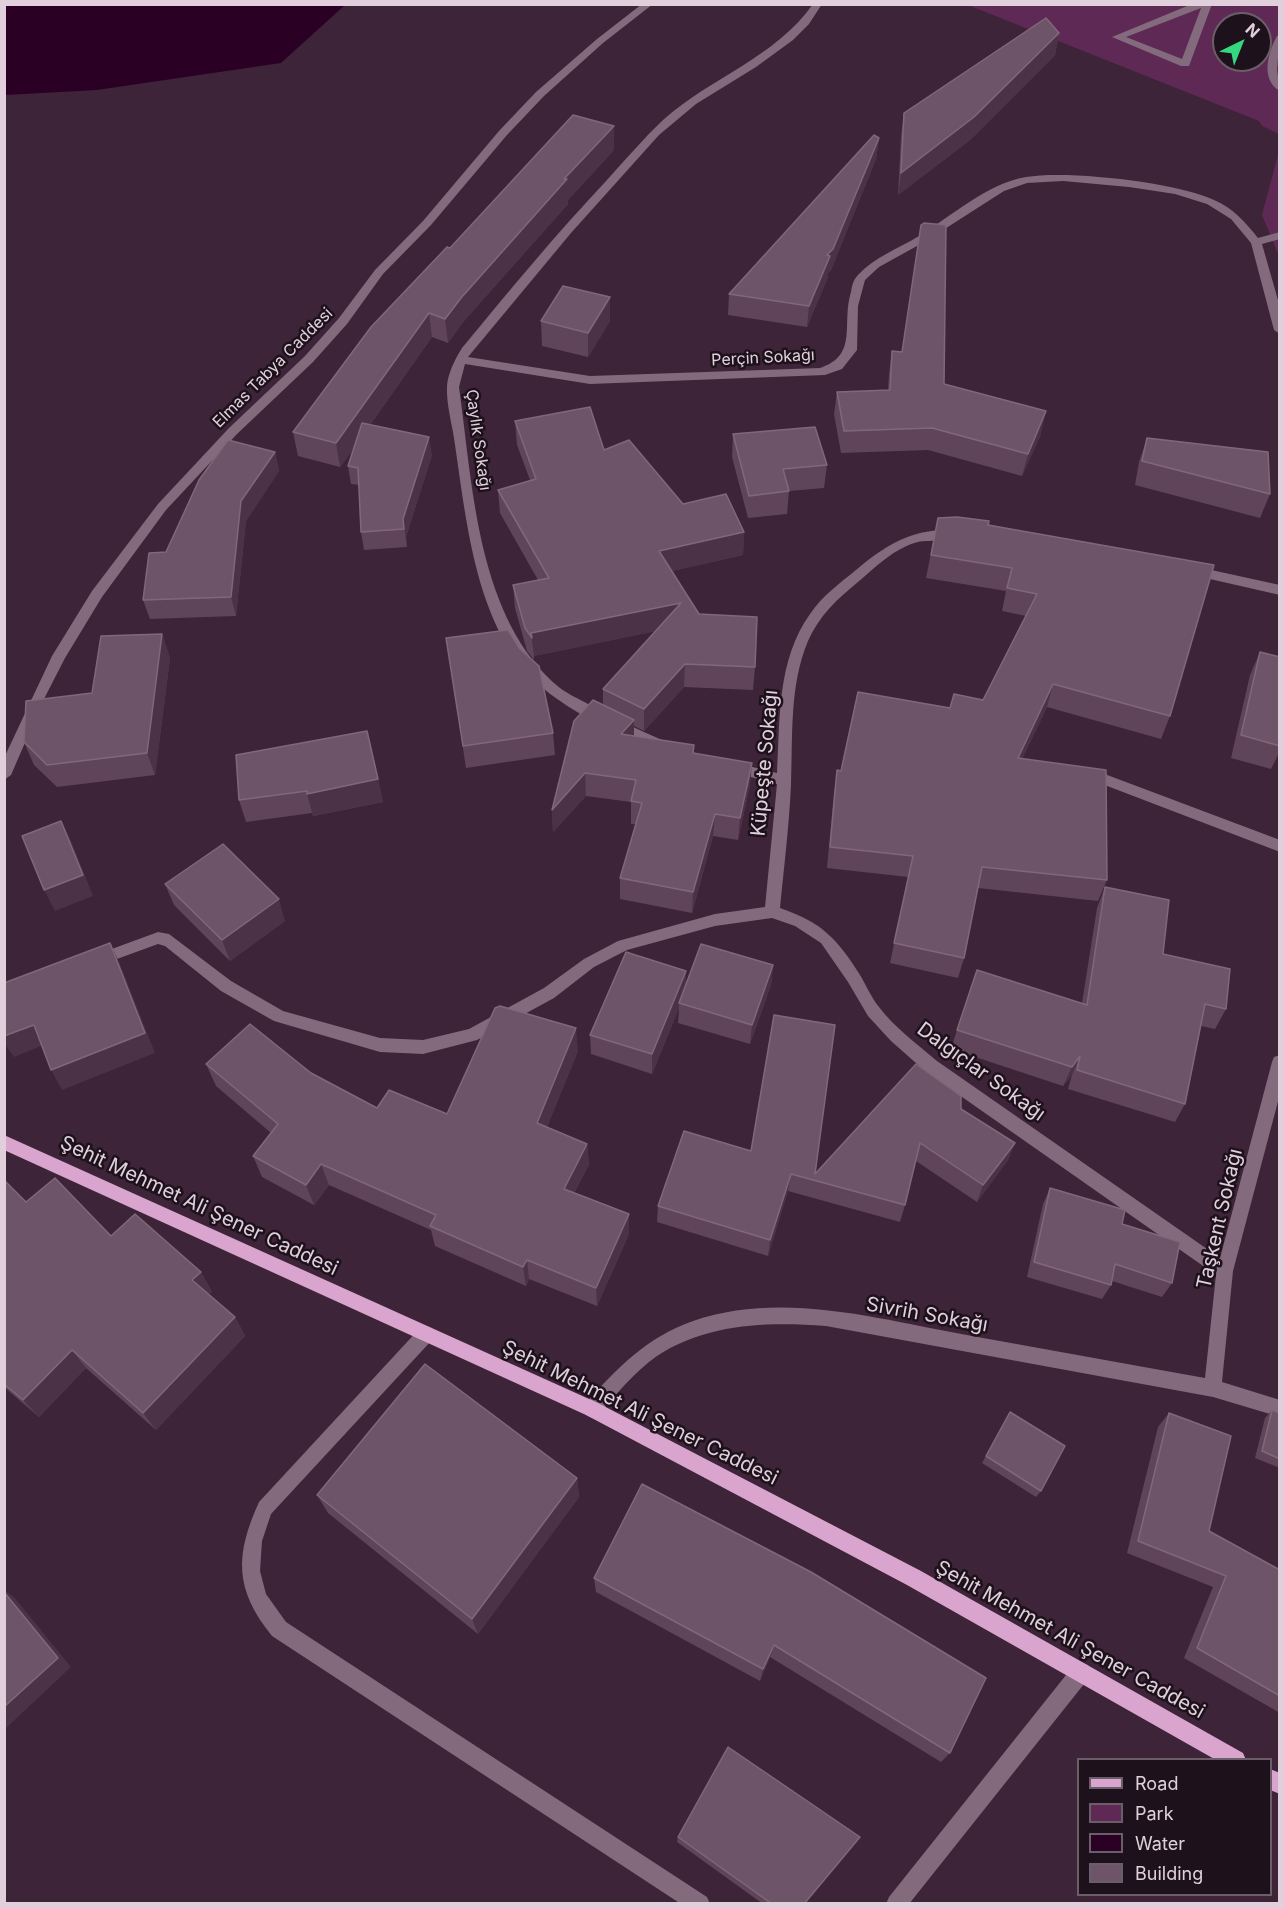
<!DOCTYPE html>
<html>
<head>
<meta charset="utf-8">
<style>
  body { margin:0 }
  #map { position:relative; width:1284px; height:1908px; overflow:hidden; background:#3d2438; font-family:Inter,sans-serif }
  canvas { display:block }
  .frame { position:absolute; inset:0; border:6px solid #e1d0dc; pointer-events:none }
  .legend { position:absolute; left:1077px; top:1758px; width:195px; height:138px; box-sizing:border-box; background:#1d121b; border:2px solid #6b5e68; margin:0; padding:8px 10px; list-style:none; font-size:18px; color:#e1d0dc }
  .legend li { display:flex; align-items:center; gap:12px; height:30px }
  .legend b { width:30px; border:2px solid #6b5e68 }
  .north { position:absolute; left:1212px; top:12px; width:60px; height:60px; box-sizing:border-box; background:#1d121b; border:2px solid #6b5e68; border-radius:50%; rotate:43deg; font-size:16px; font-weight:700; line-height:24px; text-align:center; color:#e1d0dc }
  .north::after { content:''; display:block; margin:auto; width:21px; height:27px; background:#35d881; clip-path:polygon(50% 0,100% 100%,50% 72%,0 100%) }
</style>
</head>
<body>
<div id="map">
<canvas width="1284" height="1908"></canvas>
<div class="frame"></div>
<ul class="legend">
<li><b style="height:8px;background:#d9a4cd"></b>Road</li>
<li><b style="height:16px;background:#5e2a55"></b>Park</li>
<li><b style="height:16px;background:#2b0025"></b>Water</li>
<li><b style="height:16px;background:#6e5468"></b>Building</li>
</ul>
<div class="north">N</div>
</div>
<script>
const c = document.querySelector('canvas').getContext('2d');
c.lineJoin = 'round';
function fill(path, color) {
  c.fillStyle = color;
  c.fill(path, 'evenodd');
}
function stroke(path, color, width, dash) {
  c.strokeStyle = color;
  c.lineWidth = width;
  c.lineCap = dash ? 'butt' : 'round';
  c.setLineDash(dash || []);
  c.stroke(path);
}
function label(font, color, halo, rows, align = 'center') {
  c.font = font + ' Inter,sans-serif';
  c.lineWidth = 5;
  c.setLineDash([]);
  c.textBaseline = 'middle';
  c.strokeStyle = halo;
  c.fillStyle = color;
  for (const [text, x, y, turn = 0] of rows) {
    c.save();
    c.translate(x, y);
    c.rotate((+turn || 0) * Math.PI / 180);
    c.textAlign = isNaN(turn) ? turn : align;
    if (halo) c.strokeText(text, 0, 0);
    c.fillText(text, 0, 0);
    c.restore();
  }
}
const green = new Path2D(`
  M968 5H1279V134L1262 126 1259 121ZM1224 24H1260V60H1224Z
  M1279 151V256L1262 215Z`);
const water = new Path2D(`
  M5 4H345V5L281 63 97 90 5 95Z`);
const minor = new Path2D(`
  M642 4H653L603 43 544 96 507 135 431 225 383 274 347 324 313 362 237 434 166 510 102 597 65 658 44 699 11 775 4 780V758L52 656 92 591 158 504 229 428 305 356 339 318 375 270 423 221 499 131 536 92 597 39Z
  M813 4H822L809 24 793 40 756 67 696 104 659 135 571 233 468 357 590 376 820 368C859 355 841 324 851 292 852 286 853 280 858 275 874 257 898 249 919 236 952 216 986 184 1026 177 1068 170 1175 182 1214 200 1233 208 1245 222 1258 238L1280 232V239L1262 244 1280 307V334L1274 330 1251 243 1231 219 1207 204 1175 194 1129 187 1063 181 1027 183 1004 191 926 241 879 267 865 280 858 306 857 350 842 369 825 375 590 384 465 364 459 387C473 486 477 620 560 688 568 694 579 699 588 704 612 717 636 729 662 740L664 744 657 749C617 737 551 702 524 670 475 611 466 519 455 445 453 427 446 405 447 386 448 373 455 359 462 348 509 291 556 234 607 180 625 160 643 139 663 120 711 77 775 58 813 4Z
  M1192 4H1212L1189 66H1181L1112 37ZM1201 8 1182 59 1126 37Z
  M1280 35 1277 70 1280 91C1260 80 1268 52 1277 36Z
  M941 530 955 531 961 535C954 544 929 539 918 542 894 548 876 567 858 582 837 599 819 616 808 641 789 686 793 738 791 785 789 827 784 867 780 908 821 922 837 938 860 975 866 985 871 997 879 1007 895 1028 917 1044 937 1061L1220 1258 1272 1062 1274 1057 1280 1055V1094L1233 1271 1222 1382 1280 1400V1417L1213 1397 826 1326C767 1322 708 1323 657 1356 634 1372 616 1395 598 1415L592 1418 586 1415 583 1409 586 1403C617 1368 647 1337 693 1321 783 1290 881 1320 972 1336 1050 1350 1127 1364 1205 1378L1216 1275 925 1071 891 1041 868 1016 848 982 821 943 795 926 772 918 715 926 627 950 594 967 554 998 477 1040 423 1054 380 1052 274 1021 221 991 165 946 158 944 95 967 90 965 87 961 90 957 158 932 169 934 231 981 283 1011 380 1038 423 1040 469 1029 544 988 584 959 618 941 715 914 765 907 777 784 732 772 725 767 732 762 777 773C780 719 777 660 810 614 822 596 840 583 856 570 882 548 906 532 941 530Z
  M1193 566 1280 585V595L1188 574 1187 571 1188 568Z
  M1086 767 1280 840V852L1081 776 1079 772 1081 768Z
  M426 1326 432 1328 435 1334 432 1340 271 1514 262 1541 260 1571 266 1594 286 1622 707 1897 710 1904H681L272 1636C234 1589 235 1555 259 1502L420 1328Z
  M1081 1662 1088 1665 1091 1672 1088 1679 909 1904H886L889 1897 1074 1665Z`);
const major = new Path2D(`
  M4 1135 598 1403 921 1571 1243 1753 1246 1760H1216L907 1585 586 1415 4 1150Z
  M1270 1769 1280 1773V1794L1270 1790Z`);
const wall = new Path2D(`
  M1059 33 1055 55 970 140 898 195 901 136 904 113Z
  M879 138 876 159 831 270 828 273V277L807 327 728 315 729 294Z
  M614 150 568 200V204L463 322 448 343 432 337 370 425 432 455 406 537 407 547 364 550 361 532 359 485 351 484 348 466 354 448 340 467 298 456 293 432Z
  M610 297V321L588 357 542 346 541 321Z
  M892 351 944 384 1041 434 1022 476 928 450 841 453 834 414 837 392 888 390 889 374Z
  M515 421 604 450 683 504 744 532 743 555 672 571 699 614 755 667 753 690 684 687 644 731 634 726V736L694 745V753L750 785 738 840 713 836 692 913 620 899V878L636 824H631V802L586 796 553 832 552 810 603 705V689L656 631 534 656V660L527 651 515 608 513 585 538 580 500 513 498 490 530 480 517 445Z
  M733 434 827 465 824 488 789 491 787 514 748 518 732 457Z
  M1147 438 1270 494 1260 518 1135 485 1139 462Z
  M275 452 279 471 246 521 236 616 150 619 143 600 166 552Z
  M938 518 988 525 1170 716 1161 739 1047 707 1022 759 1107 880 1098 901 978 888 964 958 958 978 890 963 908 877 827 868 834 792 837 770 841 771 950 708 983 700 1026 616 1002 611 1006 591 926 578Z
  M162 634 170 658 155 775 57 787 34 765 24 742 92 693Z
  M446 638 553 733 555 755 466 768Z
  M1260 652 1280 657V751L1271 769 1231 758 1250 675Z
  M378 779 383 802 313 816 312 813 246 822 239 800Z
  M165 884 285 921 230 961 174 905Z
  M1105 887 1163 954 1226 1009 1215 1029 1201 1026 1185 1104 1175 1122 1068 1089 1072 1075 1063 1086 951 1049 957 1030 1082 1003 1097 908Z
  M773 965 771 985 750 1044 678 1023 679 1008 652 1074 591 1054 590 1035 686 985Z
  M578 1051 547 1127 587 1144 589 1165 574 1193 629 1234 597 1306 529 1279 526 1286 435 1246 431 1230 329 1185 314 1205 262 1177 253 1156 271 1133 216 1086 206 1064 311 1073 377 1108 447 1114Z
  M961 1109 1015 1143 1008 1160 977 1202 916 1161 905 1205 900 1222 788 1191 768 1256 657 1222 658 1206 684 1131 815 1174Z
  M4 1180 26 1202 201 1272 212 1292 209 1294 235 1317 245 1336 156 1430 86 1368 39 1417 4 1387Z
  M1050 1188 1122 1224 1172 1283 1162 1297 1112 1281 1111 1285 1102 1299 1027 1277 1043 1204Z
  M1272 1410 1280 1413V1468L1255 1458 1265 1418Z
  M1010 1412 1041 1491 1036 1497 982 1463Z
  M1169 1413 1209 1531 1280 1570V1713L1184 1658 1213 1587 1127 1553 1158 1427Z
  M577 1478 579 1497 478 1634 328 1513 317 1495Z
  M642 1484 950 1753 941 1762 770 1657 760 1681 596 1592 594 1578Z
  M678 1837 804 1904H763L677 1842Z`);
const shadedWall = new Path2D(`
  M1059 33 1055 55 970 140 898 195 901 173Z
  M614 126V150L568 200V204L463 322 448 343 445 319 461 298 564 179Z
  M879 138 876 159 831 270 828 273V277L807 327 809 306 827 255Z
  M610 297V321L588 357V333Z
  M429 313 432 337 340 467 336 443Z
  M1046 411 1041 434 1022 476 1028 454Z
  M429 437 432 455 406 537 407 547 403 519Z
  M275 452 279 471 246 521 236 616 231 597 241 501Z
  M744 532 743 555 659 574V551Z
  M681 603V626L534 656 531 633Z
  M162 634 170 658 155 775 147 753Z
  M685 664 684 687 644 731V709Z
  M1053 684 1047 707 1012 780 1018 758Z
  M634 720V742L621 734Z
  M752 763 750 785 738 840 740 818Z
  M585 773 586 796 553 832 552 810Z
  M378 779 383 802 313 816 307 794Z
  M715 814 713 836 692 913 693 892Z
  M61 821 72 843 93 896 55 911 44 890Z
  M279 899 285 921 230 961 222 940Z
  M110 943 120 964 155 1053 62 1090 51 1070Z
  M773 965 771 985 750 1044 752 1025Z
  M686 971V991L679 1003V1008L652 1074V1054Z
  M34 1025 46 1044 14 1057 4 1043V1036Z
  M576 1028 578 1051 540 1144 537 1123Z
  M1080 1056 1072 1075 1063 1086 1072 1067Z
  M1015 1143 1008 1160 977 1202 983 1185Z
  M587 1144 589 1165 566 1209 564 1189Z
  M321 1164 329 1185 314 1205 306 1185Z
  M791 1174 788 1191 768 1256 770 1240Z
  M629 1214V1234L597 1306 596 1288Z
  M527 1260 529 1279 526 1286 523 1267Z
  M201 1272 212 1292 203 1299 192 1280Z
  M235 1317 245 1336 156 1430 143 1413Z
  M72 1350 86 1368 39 1417 23 1400Z
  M577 1478 579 1497 478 1634 472 1619Z
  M4 1590 14 1597 71 1667 4 1730Z
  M774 1645 770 1657 760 1681 763 1669Z`);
const building = new Path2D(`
  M1046 18 1059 33 974 117 901 173 904 113Z
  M573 115 614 126 564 179H567L461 298 445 319 429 313 336 443 293 432 371 327 447 247 450 248Z
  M874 135 879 138 833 249 827 255 830 256 809 306 729 294Z
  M924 223 946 225 944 384 1046 411 1028 454 932 428 844 431 837 392 890 390 892 351 902 352 921 225Z
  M563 286 610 297 588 333 541 321Z
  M590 407 604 450 629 440 683 504 726 494 744 532 659 551 699 614 757 617 755 667 685 664 644 709 603 689 681 603 531 633 532 638 525 628 513 585 549 578 498 490 536 479 515 421Z
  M362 423 429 437 403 519 404 529 361 532 358 468 348 466Z
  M815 427 827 465 783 469 789 491 749 496 733 434Z
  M1147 438 1268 452 1270 494 1142 461Z
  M228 440 275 452 241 501 231 597 143 600 149 553 166 552 199 480Z
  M957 517 989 521 988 525 1214 565 1170 716 1053 684 1018 758 1106 770 1107 880 982 867 964 958 894 943 913 856 830 847 837 770 841 771 858 692 950 708 954 694 983 700 1037 594 1007 588 1012 568 931 555 938 518Z
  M508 630 520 649 539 666 553 733 463 746 446 638Z
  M162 634 147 753 47 765 24 742 26 701 92 693 101 636Z
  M1260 652 1280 657V746L1241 735Z
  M593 700 634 720 621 734 694 745 693 753 752 763 740 818 715 814 693 892 620 878 642 803 631 801 636 780 585 773 552 810 574 721Z
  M367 731 378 779 307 794V791L239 800 236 755Z
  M61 821 83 875 44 890 22 836Z
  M223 844 279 899 222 940 165 884Z
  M1105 887 1169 900 1163 954 1230 969 1226 1009 1205 1004 1185 1104 1077 1070 1080 1056 1072 1067 957 1030 977 970 1087 1005Z
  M110 943 145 1033 51 1070 34 1025 4 1036V983Z
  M701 944 773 965 752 1025 679 1003Z
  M626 952 686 971 652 1054 590 1035Z
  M500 1006 576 1028 537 1123 587 1144 564 1189 629 1214 596 1288 527 1260 523 1267 430 1226 436 1215 321 1164 306 1185 253 1156 278 1124 206 1064 250 1024 311 1073 377 1108 389 1090 447 1114 495 1008Z
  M774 1015 835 1025 815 1174 916 1064 961 1096V1109L1015 1143 983 1185 920 1143 905 1205 791 1174 770 1240 658 1206 684 1131 751 1151Z
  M55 1178 111 1236 135 1214 201 1272 192 1280 235 1317 143 1413 72 1350 23 1400 4 1384V1180L26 1202Z
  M1050 1188 1125 1210 1122 1224 1180 1242 1172 1283 1115 1264 1111 1285 1034 1262Z
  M425 1364 577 1478 472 1619 317 1495Z
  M1272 1410 1280 1413V1459L1262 1451Z
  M1010 1412 1065 1446 1041 1491 986 1456Z
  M1169 1413 1231 1436 1209 1531 1280 1570V1696L1197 1648 1226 1576 1138 1541Z
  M642 1484 811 1572 986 1678 950 1753 774 1645 763 1669 594 1578Z
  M4 1592 58 1658 4 1707Z
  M728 1747 860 1837 804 1904H772L678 1837Z`);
const farStreetnames = [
  ["Perçin Sokağı",763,358,-3],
  ["Elmas Tabya Caddesi",273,368,-45],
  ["Çaylık Sokağı",478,440,82]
];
const streetNames = [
  ["Küpeşte Sokağı",765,763,-85],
  ["Dalgıçlar Sokağı",981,1072,36],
  ["Şehit Mehmet Ali Şener Caddesi",199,1206,25],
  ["Taşkent Sokağı",1220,1219,-77],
  ["Sivrih Sokağı",927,1315,10],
  ["Şehit Mehmet Ali Şener Caddesi",640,1413,26],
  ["Şehit Mehmet Ali Şener Caddesi",1070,1640,29]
];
fill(green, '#5e2a55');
fill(water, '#2b0025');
fill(minor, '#836a7d');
fill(major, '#d9a4cd');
fill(wall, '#60455a');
fill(shadedWall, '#4c3246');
fill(building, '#6e5468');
stroke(building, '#80687a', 1.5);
label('16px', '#e1d0dc', '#1d121b', farStreetnames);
label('20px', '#e1d0dc', '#1d121b', streetNames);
</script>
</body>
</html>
